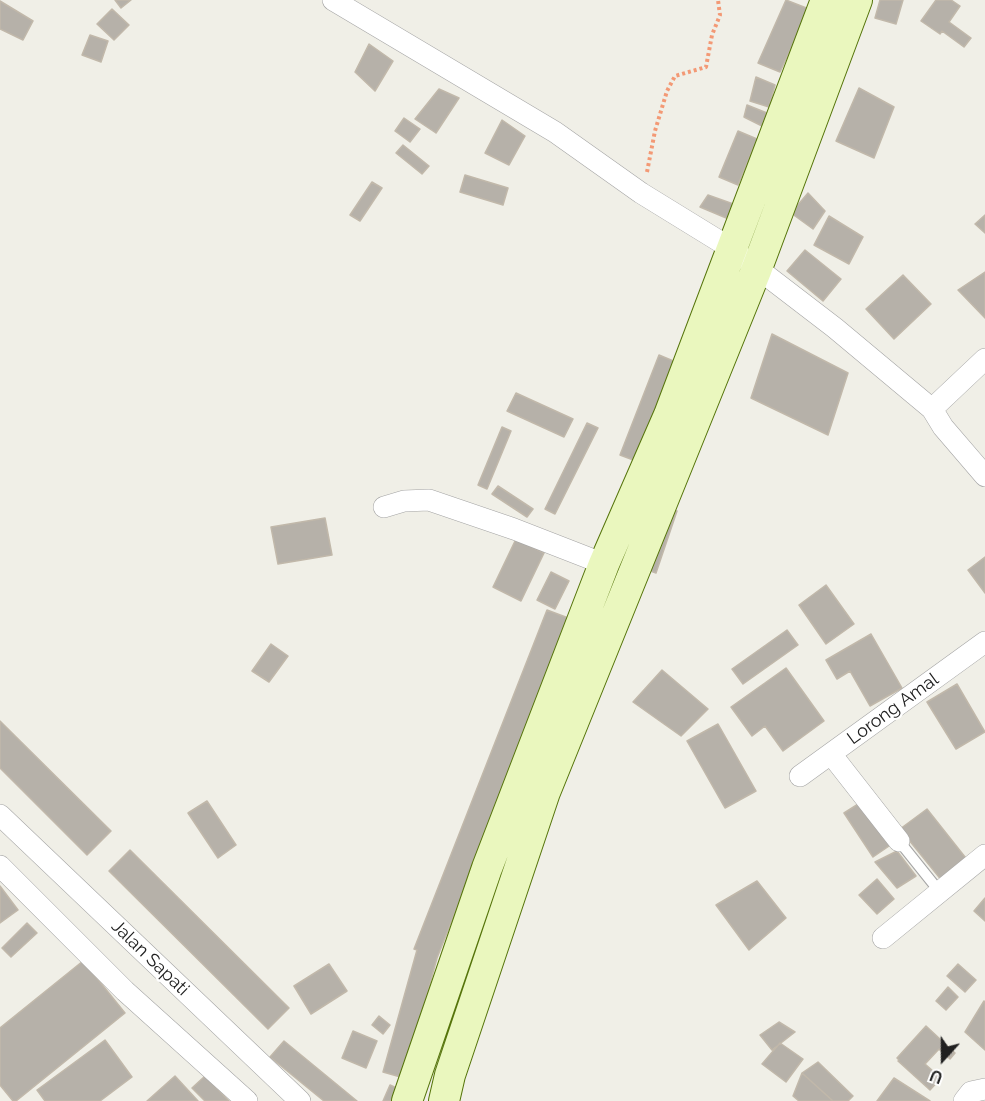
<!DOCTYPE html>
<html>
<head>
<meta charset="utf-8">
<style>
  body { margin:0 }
  #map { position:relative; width:985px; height:1101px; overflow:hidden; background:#f0efe7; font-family:Raleway,sans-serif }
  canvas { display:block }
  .north { position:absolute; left:913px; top:1029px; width:60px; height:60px; -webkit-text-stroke:4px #fff; paint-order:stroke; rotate:201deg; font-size:16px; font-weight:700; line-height:24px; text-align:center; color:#202020 }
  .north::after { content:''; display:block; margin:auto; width:21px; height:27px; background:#202020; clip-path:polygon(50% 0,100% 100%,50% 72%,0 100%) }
</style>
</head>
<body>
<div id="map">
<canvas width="985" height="1101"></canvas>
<div class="north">U</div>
</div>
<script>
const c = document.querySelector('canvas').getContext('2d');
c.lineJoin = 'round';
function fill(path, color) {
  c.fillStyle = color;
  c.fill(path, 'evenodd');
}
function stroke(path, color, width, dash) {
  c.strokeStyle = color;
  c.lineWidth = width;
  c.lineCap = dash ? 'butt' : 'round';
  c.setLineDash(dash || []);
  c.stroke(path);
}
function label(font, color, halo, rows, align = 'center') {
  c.font = font + ' Raleway,sans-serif';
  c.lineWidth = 4.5;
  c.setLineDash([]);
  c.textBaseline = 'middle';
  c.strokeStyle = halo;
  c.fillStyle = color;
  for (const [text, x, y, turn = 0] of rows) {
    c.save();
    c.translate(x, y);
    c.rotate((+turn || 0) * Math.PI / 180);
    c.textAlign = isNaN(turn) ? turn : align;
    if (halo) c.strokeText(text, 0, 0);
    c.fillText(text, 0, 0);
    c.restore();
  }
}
const building = new Path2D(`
  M115 0H131L121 8Z
  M786 0 809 9 780 72 758 63Z
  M880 0H903L896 24 875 18Z
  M936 0H951L960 6 949 22 971 38 964 47 942 31 940 34 921 21Z
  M0 1 33 21 23 40 0 29Z
  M112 9 129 25 114 40 97 24Z
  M90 35 108 41 101 62 82 55Z
  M369 44 393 61 375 91 355 72Z
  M756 77 775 85 769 107 750 101Z
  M859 88 894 107 874 158 836 141Z
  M439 89 459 98 436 133 415 119Z
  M747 105 767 113 762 126 744 117Z
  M404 118 420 129 410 142 395 131Z
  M502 120 525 136 509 165 485 153Z
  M738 131 757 139 738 185 719 177Z
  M403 145 429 166 422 174 396 153Z
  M465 175 508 188 503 205 460 192Z
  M372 182 382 188 360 221 350 215Z
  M808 193 825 211 813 229 791 213Z
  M708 195 739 206 731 220 700 207Z
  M985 215V233L975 224Z
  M829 216 863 237 849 264 814 245Z
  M805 250 841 279 823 301 787 271Z
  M985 272V318L958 290Z
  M903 275 931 304 894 339 866 309Z
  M772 334 848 373 828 435 751 398Z
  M659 355 683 365 644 464 620 455Z
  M516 393 573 419 564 437 507 411Z
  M587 423 598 428 555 514 545 509Z
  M502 427 511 431 487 489 478 485Z
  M498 486 533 509 527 517 492 494Z
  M663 507 677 511 656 573 642 568Z
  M325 518 332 555 278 564 271 527Z
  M516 539 544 553 521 601 493 587Z
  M985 557V593L968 570Z
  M551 572 569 581 555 609 537 600Z
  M826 585 854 624 826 644 799 605Z
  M547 610 571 619 437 958 404 1078 383 1072 417 950 414 949Z
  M787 630 798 645 743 684 732 669Z
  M871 634 902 688 870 706 850 671 837 679 826 660Z
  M271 644 288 656 269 682 252 671Z
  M786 668 824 721 783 751 765 726 752 736 731 707Z
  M662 670 708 709 681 736 633 702Z
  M957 684 985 732 956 749 927 702Z
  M0 721 111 831 87 855 0 768Z
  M718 724 756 791 725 808 687 741Z
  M207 801 236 845 218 858 188 813Z
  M863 801 892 844 873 857 844 813Z
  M927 809 969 862 943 882 900 829Z
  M130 850 289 1008 268 1029 109 871Z
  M897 851 916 876 897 888 875 862Z
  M877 879 894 899 877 914 859 895Z
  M757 881 786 918 749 950 716 905Z
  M0 886 18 910 0 923Z
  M985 898V921L974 911Z
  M27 923 37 933 11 957 2 948Z
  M83 961 125 1013 16 1101H13L0 1085V1028Z
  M329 964 347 991 311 1014 294 986Z
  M958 964 976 980 965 992 947 976Z
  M948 987 958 997 946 1010 936 1001Z
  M984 1001 985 1002V1050L965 1032Z
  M379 1016 390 1025 383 1034 372 1025Z
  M779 1022 795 1032 772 1050 760 1035Z
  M926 1026 955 1053 950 1059 939 1049 925 1064 941 1078 930 1090 898 1061 899 1060 897 1058Z
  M353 1031 377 1041 366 1068 342 1058Z
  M105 1040 132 1077 100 1101H45L37 1090Z
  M284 1041 357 1101H324L270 1057Z
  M780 1043 803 1059 786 1082 762 1064Z
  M818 1062 853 1096 848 1101H833L802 1073Z
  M802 1073 833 1101H799L793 1096Z
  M175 1076 198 1101H147Z
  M205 1076 229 1101H205L192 1088Z
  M894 1078 930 1101H877Z
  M390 1085 408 1093 404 1101H383Z`);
const path = new Path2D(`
  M647 172 655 131 667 91 675 76 706 67 712 35 720 15 718 0`);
const lane = new Path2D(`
  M899 841 939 891`);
const street = new Path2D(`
  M333 0 555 132 641 193 732 249 835 328 932 409 943 427 985 476
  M932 409 985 359
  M384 507 404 501 429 500 514 529 604 564
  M831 754 899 841
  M800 776 985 642
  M0 815 300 1101
  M0 866 125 991 247 1101
  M883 938 985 855
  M964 1101 971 1092 985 1089`);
const secondary = new Path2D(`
  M407 1101 487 868 604 564 669 415 826 0
  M444 1101 450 1075 545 792 757 268 857 0`);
const streetNames = [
  ["Lorong Amal",893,709,-36],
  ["Jalan Sapati",150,958,44]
];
fill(building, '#b6b1a9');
stroke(building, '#c1b8aa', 1.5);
stroke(lane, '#a4a4a4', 12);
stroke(street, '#a4a4a4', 22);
stroke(secondary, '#55740a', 32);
stroke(path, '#f39975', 4, [3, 3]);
stroke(lane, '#fff', 10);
stroke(street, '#fff', 21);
stroke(secondary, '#eaf7be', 30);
label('18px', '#202020', '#fff', streetNames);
</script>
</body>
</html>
